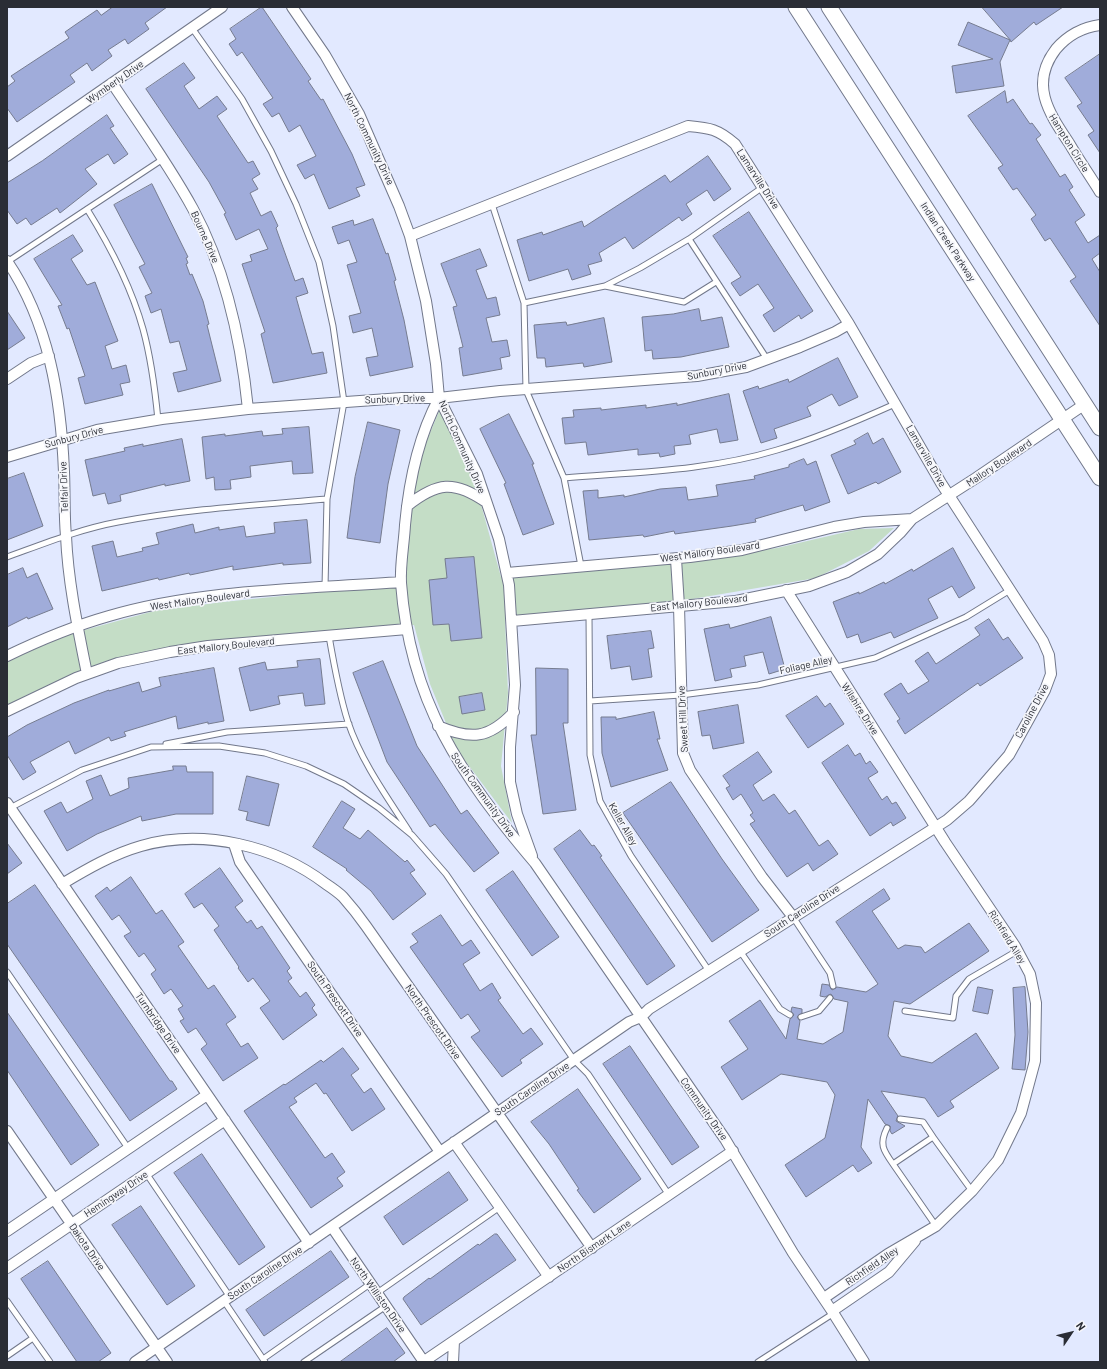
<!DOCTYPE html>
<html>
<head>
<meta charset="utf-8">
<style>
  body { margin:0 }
  #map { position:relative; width:1107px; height:1369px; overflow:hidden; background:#e2e9ff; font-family:Barlow,sans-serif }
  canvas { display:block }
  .frame { position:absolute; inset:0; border:8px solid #2a2d35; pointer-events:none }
  .north { position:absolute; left:1051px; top:1313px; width:40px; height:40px; -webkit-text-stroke:3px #f5f6fb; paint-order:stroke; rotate:55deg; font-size:11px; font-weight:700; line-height:16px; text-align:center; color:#2a2d35 }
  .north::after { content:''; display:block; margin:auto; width:14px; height:18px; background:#2a2d35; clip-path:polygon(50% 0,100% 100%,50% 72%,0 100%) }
</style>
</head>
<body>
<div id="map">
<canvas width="1107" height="1369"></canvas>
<div class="frame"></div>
<div class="north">N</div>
</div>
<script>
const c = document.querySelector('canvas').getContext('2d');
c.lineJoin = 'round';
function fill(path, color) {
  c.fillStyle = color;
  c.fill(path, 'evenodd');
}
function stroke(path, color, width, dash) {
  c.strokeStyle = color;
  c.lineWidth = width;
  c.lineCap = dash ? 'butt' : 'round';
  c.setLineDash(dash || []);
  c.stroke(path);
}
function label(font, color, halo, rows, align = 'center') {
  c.font = font + ' Barlow,sans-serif';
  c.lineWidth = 3.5;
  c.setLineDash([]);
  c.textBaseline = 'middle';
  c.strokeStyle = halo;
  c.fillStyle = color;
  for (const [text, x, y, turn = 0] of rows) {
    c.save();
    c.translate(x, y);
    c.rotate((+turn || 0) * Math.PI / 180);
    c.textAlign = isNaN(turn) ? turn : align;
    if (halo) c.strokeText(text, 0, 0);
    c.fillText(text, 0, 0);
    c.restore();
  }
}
const green = new Path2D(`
  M440 409 474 479 501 577 659 564 777 548 859 529 894 528 869 551 816 578 669 603 505 619 508 693 501 766 512 823 457 750 430 684 414 625 225 640 105 663 29 694 7 706V661L70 634 154 611 223 602 399 584 419 459Z`);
const building = new Path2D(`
  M113 7H167L145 23 149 29 128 44 125 39 108 50 112 56 92 71 87 63 70 75 75 82 17 122 7 108V87L15 81 11 76 69 38 65 32 75 25 97 10 101 15Z
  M262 7 311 79 308 81 321 100 323 99 352 154 365 185 356 188 360 196 329 209 314 174 305 179 297 165 316 156 300 125 289 132 279 113 272 117 263 104 273 98 242 52 237 56 229 44 236 39 230 29Z
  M982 7H1063L1036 25 1034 22 1011 42 1010 40 1000 62 1004 86 956 93 952 66 993 59 958 45 968 22 1010 40Z
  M1100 54V153L1088 135 1094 131 1077 106 1082 103 1065 78Z
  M184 63 195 78 184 86 199 109 217 96 227 109 217 116 248 163 253 161 260 174 252 179 258 189 250 193 261 216 271 211 278 226 276 228 295 281 303 278 308 293 296 297 312 354 323 352 327 373 273 383 261 334 265 332 242 264 252 261 250 255 268 249 259 229 236 240 224 214 226 213 209 182 146 89Z
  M1005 91 1007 103 1013 99 1030 124 1032 123 1041 135 1036 139 1060 177 1065 174 1073 187 1069 190 1085 215 1075 222 1088 243 1100 235V253L1092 259 1100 272V326L1070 281 1076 277 1050 238 1045 241 1031 219 1036 215 1017 188 1013 190 998 168 1003 165 968 116Z
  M107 115 114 126 110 128 128 154 114 164 108 154 85 169 97 184 60 213 57 208 31 225 26 218 17 224 7 210V183L42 161Z
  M708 156 731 189 714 201 707 190 686 204 692 214 682 221 679 217 633 249 625 237 599 253 602 261 588 265 591 274 572 280 568 269 529 281 517 240 542 232 543 235 582 221 584 227 665 175 670 182Z
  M152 184 188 257 186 258 188 263 186 264 190 275 192 274 203 301 209 324 207 325 221 381 178 392 173 373 187 370 179 341 170 343 161 309 151 313 145 296 152 293 139 267 145 264 114 205Z
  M749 212 813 311 801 319 799 315 774 332 763 315 774 308 758 284 740 296 731 283 741 277 713 236Z
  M373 219 386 254 388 253 396 280 394 281 404 320 413 367 370 376 366 358 378 356 372 328 353 333 349 316 361 313 347 265 357 262 349 240 338 244 332 227 353 220 354 225Z
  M73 235 83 251 71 259 87 285 95 282 118 341 105 346 112 369 126 365 130 382 120 384 123 395 85 404 78 378 85 376 69 328 67 329 58 306 62 305 34 259Z
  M480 249 487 266 476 270 487 299 496 297 500 315 486 318 492 342 507 340 510 356 500 358 502 369 463 376 459 348 463 347 453 307 457 306 441 264Z
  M699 309 701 321 722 317 729 347 681 357 653 359 652 350 645 351 642 317 673 314Z
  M7 311 25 338 7 350Z
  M604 318 612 362 584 367 583 363 546 367 545 358H537L534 325 566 322 567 325Z
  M838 358 858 397 839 406 832 394 807 407 811 416 774 429 777 438 761 443 743 391 758 386 759 389 788 379 789 382Z
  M729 394 738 440 720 443 717 429 689 435 691 444 674 446 675 454 660 457 659 453 638 455V449L588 455 586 442 565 444 562 418 574 417 573 410 601 408V410L646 405V408L677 403V405Z
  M509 414 534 464H532L554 524 523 535 504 484 506 483 480 429Z
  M368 422 400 430 388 484 380 543 347 538 355 477Z
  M309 427 313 473 293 474 292 461 250 466 251 477 230 480 231 489 215 490 214 477 206 479 202 437 225 434V436L262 431 263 436 283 434 282 429Z
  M868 433 873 444 883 438 901 472 878 484 876 482 848 494 831 455 856 444 854 441Z
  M182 439 190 481 165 486V484L120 495 121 501 108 504 105 493 93 496 85 460 125 451 124 448 143 444V446Z
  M804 459 807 465 816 461 830 502 805 511 803 505 755 519 756 522 732 526 675 534 674 531 644 537 643 535 589 540 583 491 598 490V498L624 495V497L660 489 686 487 688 500 718 496 716 485 755 479 754 476 789 467V465Z
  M24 473 43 526 7 540V479Z
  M307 520 311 563 283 565V563L233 570V566L190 575 189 573 159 580 158 578 102 591 92 546 113 541 117 557 143 551 142 548 159 544 156 533 193 524 195 533 219 527V530L244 526 246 537 275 533 274 523Z
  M953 548 975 588 959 598 952 586 928 599 938 618 894 638 891 632 861 643 858 634 847 638 833 602 859 592V594L884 582 885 584 912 569 913 571Z
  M474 557 482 638 451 641 449 624 433 625 429 580 447 578 445 559Z
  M23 568 27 578 37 573 53 609 28 619 27 617 7 627V575Z
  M771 617 785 669 769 674 763 652 744 656 746 666 730 669 732 677 715 681 704 629 729 624 730 628Z
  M989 619 1003 640 1008 637 1023 658 980 686 978 683 905 734 897 721 900 719 884 694 901 683 908 694 929 681 915 661 928 652 936 664 980 635 975 628Z
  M651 631 654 648 648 649 652 677 632 680 630 666 611 669 607 636Z
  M320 659 325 704 305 706 303 693 278 696 280 704 250 711 239 668 265 662 267 670 298 667 297 661Z
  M383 661 417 746 461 814 467 810 499 853 474 872 435 824 430 827 387 762 353 673Z
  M214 668 224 721 208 724V722L178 729 176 716 124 732 126 736 111 741 109 737 75 754 69 741 30 762 36 772 23 780 7 755V737L27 725 74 703 109 690V691L139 682 142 692 161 686 159 678Z
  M536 668 568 669V723H563L576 810 543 814 531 735H536Z
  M482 693 485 710 462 714 459 697Z
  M817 696 825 707 830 703 844 724 808 748 786 716Z
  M738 705 744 743 713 749 710 735 702 736 698 712Z
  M654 712 660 739H657L668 770 611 787 602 753 601 717H616V719Z
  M848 745 855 756 860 753 866 764 870 761 878 772 868 778 882 800 887 796 892 804 896 802 906 818 893 826 891 822 870 836 822 763Z
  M758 752 772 772 753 785 763 801 774 794 789 814 795 810 819 846 828 840 838 854 813 871 808 863 787 877 750 824 755 821 750 815 753 813 741 794 733 800 726 788 730 786 723 776Z
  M173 766H186L187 772H213V814H176L142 821 141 816 97 834 67 851 44 811 61 802 67 813 93 799 86 781 101 775 110 796 129 788 128 778 173 770Z
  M247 776 279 784 269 826 246 820 248 812 239 810Z
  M671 782 722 859 759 910 712 942 623 813Z
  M342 801 355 809 343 828 360 839 368 830 405 862 407 860 415 870 410 873 426 894 393 920 371 891 346 870 347 869 313 847Z
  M580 830 592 846 594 845 602 856 600 857 675 966 647 985 554 849Z
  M7 843 22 863 7 874Z
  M220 868 243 901 235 907 247 923 251 920 257 929 262 926 290 968 287 971 292 978 288 981 300 997 306 992 315 1005 312 1008 317 1015 283 1040 260 1008 270 1001 253 978 248 982 238 968 239 967 214 930 219 926 202 903 194 908 185 894Z
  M513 871 559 937 532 956 486 890Z
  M131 877 156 914 162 910 184 942 178 946 208 989 214 985 236 1017 226 1024 241 1047 248 1043 258 1058 223 1081 201 1049 207 1044 196 1028 188 1033 180 1021 184 1019 178 1009 183 1006 171 989 164 994 151 974 156 970 144 953 139 957 124 936 131 932 119 915 112 920 95 896 107 887 110 891Z
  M35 885 170 1081H172L177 1089 130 1121 7 944V904Z
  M884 889 890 899 872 911 898 949 905 945 921 947 925 953 969 923 989 951 910 1004 894 1001 888 1036 901 1056 932 1063 976 1033 999 1068 950 1101 954 1107 938 1117 925 1098 881 1091 898 1116 896 1121 905 1126 892 1134 890 1131V1126L885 1124 868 1099 861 1147 872 1163 858 1172 853 1165 806 1197 785 1165 825 1138 835 1095 827 1082 781 1074 742 1100 721 1067 748 1049 729 1021 760 1000 786 1039 790 1019 794 1015 791 1011 792 1007 802 1009V1013L797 1017 800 1021 797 1039 823 1044 843 1032 848 1002 834 999 831 994 825 997 820 996 822 984 829 985 832 990 837 987 866 992 878 984 836 922Z
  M441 915 462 946 471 940 480 953 463 964 480 991 492 983 501 998 498 1000 523 1034 531 1028 543 1044 520 1060 522 1063 502 1077 471 1037 480 1031 468 1014 461 1019 410 947 418 942 412 934Z
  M978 987 993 990 988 1014 973 1011Z
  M1025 987 1028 1032 1025 1070 1012 1069 1015 1035 1013 988Z
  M7 1012 99 1145 71 1165 7 1070Z
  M630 1046 699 1147 672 1165 603 1064Z
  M343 1048 359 1069 351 1075 364 1093 371 1088 385 1109 352 1131 326 1093 324 1094 316 1083 294 1098 297 1102 289 1107 325 1158 332 1153 345 1172 337 1178 343 1186 311 1208 244 1111 284 1084 285 1085 321 1060 323 1062Z
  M578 1089 641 1179 594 1213 577 1190 579 1189 549 1144 531 1122Z
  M202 1154 265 1247 239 1265 174 1173Z
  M449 1172 468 1200 403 1245 384 1217Z
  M141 1206 195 1286 167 1305 112 1225Z
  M495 1234H497L516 1260 421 1325 403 1299 404 1297 429 1278 430 1279 478 1244 479 1245Z
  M331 1251 349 1277 264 1336 246 1310Z
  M48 1261 111 1353 98 1362H77L21 1279Z
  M387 1328 405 1353 393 1362H340Z`);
const lane = new Path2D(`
  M192 28 242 99 271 151 296 204 319 262 333 326 344 402 327 499 325 587
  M492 204 524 303 526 390 564 478 581 566
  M87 209C110 246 131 286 143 329 151 358 155 389 158 420
  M689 239 767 359
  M7 262 163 159
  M605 286 684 302 716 282
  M524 303 605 286 640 268 689 239 763 187
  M564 478C635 472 708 471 777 450 818 438 857 421 895 404
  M7 557C43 544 80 529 118 522 187 509 257 505 327 499
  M589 615 590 755 600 801 631 856 709 971
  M329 636C334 665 339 694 348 722 361 761 387 797 409 831
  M590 701 681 695 758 685 875 658 966 617 1010 590
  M166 744 227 732 349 724
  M10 808 82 770 151 747 219 746 265 753 306 766 344 784 379 808 412 835 446 874 574 1060 588 1074 669 1195
  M793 917 830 973 833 986
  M740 951 780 1009 790 1015
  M7 972 128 1148
  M905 1011 953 1018 956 996 969 979 1017 951
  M801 1017 819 1011 830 998
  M900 1119 923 1122 933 1137
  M887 1128C879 1144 883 1150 893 1164
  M146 1173 230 1297
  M936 1226 893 1164 933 1137 972 1191
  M377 1293 500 1207
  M7 1301 50 1362
  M224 1301 265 1362
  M7 1356 33 1338
  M263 1359 370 1284
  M304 1362 386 1306
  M758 1362 834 1313`);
const street = new Path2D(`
  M292 7 325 55 359 114 399 206 410 236 426 301 436 364 439 398 477 474 499 539 509 585 515 685 510 747V782L517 814 532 856
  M1100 25C1083 27 1067 36 1056 49 1029 84 1049 113 1069 143 1079 160 1090 176 1100 192
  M112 83C140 125 169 165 193 209 226 270 241 340 248 409
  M7 156 222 7
  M7 261C49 323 61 398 64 472 65 493 64 515 66 536 68 582 78 629 87 674
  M7 379 31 363 49 356
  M439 398C418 437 409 481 405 525 404 544 400 564 401 583 410 702 460 774 535 863L725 1139 793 1253 832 1311 864 1362
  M7 457 97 430 162 419 248 409 402 398H439L500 391 697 376 746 367 800 347 835 332 849 324
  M407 506C437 482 454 480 486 502
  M676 559 679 606 683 753 690 770 762 877 793 917
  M507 573 690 557 742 550 834 527 864 522 912 519
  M786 590 945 842 1015 946 1030 974 1036 1003 1035 1061 1021 1113 998 1160 972 1191 936 1226 888 1254 824 1298
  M512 621 736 601 809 586 847 572 878 554 900 533 912 519 976 478 1085 404
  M7 656C40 640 74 626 109 616 200 589 306 589 401 582
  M7 711 76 678 118 663 170 652 208 646 407 629
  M438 726C471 740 489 739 514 712
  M7 803 309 1243
  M234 844 240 862 440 1152
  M62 884C87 869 113 854 141 846 204 828 276 846 326 884 332 888 338 892 343 897 351 906 359 916 366 926L592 1248
  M7 1131 167 1362
  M454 1142 549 1277
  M332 1227 424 1362
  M7 1231 207 1095
  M7 1268 225 1120
  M832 1311 889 1272 915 1241
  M135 1362 629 1022 641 1017 649 1009 947 820 969 801 1009 755 1045 690 1051 674 1049 655 1043 641 941 483 849 324 735 144C718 129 710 128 688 126L410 236
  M423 1362 733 1151
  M453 1362 454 1341`);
const secondary = new Path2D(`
  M796 7 1100 478
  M829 7 1100 428`);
const streetNames = [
  ["Wymberly Drive",115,82,-35],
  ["North Community Drive",369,139,64],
  ["Hampton Circle",1069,143,58],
  ["Lamarville Drive",758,179,57],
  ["Bourne Drive",205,237,66],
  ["Indian Creek Parkway",948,242,57],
  ["Sunbury Drive",717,371,-11],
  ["Sunbury Drive",395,399,-2],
  ["Sunbury Drive",74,437,-15],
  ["North Community Drive",462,447,66],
  ["Lamarville Drive",926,456,60],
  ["Mallory Boulevard",999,463,-34],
  ["Telfair Drive",64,487,-92],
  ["West Mallory Boulevard",710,552,-8],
  ["West Mallory Boulevard",200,600,-8],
  ["East Mallory Boulevard",699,603,-6],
  ["East Mallory Boulevard",226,646,-6],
  ["Foliage Alley",806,665,-13],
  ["Wilshire Drive",860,709,57],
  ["Caroline Drive",1032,711,-62],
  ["Sweet Hill Drive",683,719,-93],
  ["South Community Drive",483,795,54],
  ["Keller Alley",623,824,60],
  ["South Caroline Drive",802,911,-33],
  ["Richfield Alley",1007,937,58],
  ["South Prescott Drive",335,999,55],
  ["North Prescott Drive",433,1022,55],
  ["Turnbridge Drive",158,1023,55],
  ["South Caroline Drive",532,1089,-34],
  ["Community Drive",704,1109,55],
  ["Hemingway Drive",116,1194,-34],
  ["North Bismark Lane",594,1246,-34],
  ["Dakota Drive",87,1247,55],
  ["Richfield Alley",872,1266,-34],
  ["South Caroline Drive",265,1273,-34],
  ["North Williston Drive",378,1295,55]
];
fill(green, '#c4ddc6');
fill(building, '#a0acda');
stroke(building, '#757b8f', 1);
stroke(lane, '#72788b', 7);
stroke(street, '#72788b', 12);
stroke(secondary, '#72788b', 17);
stroke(lane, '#fff', 5);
stroke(street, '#fff', 10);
stroke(secondary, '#fff', 15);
label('10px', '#2a2d35', '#f5f6fb', streetNames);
</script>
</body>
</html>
